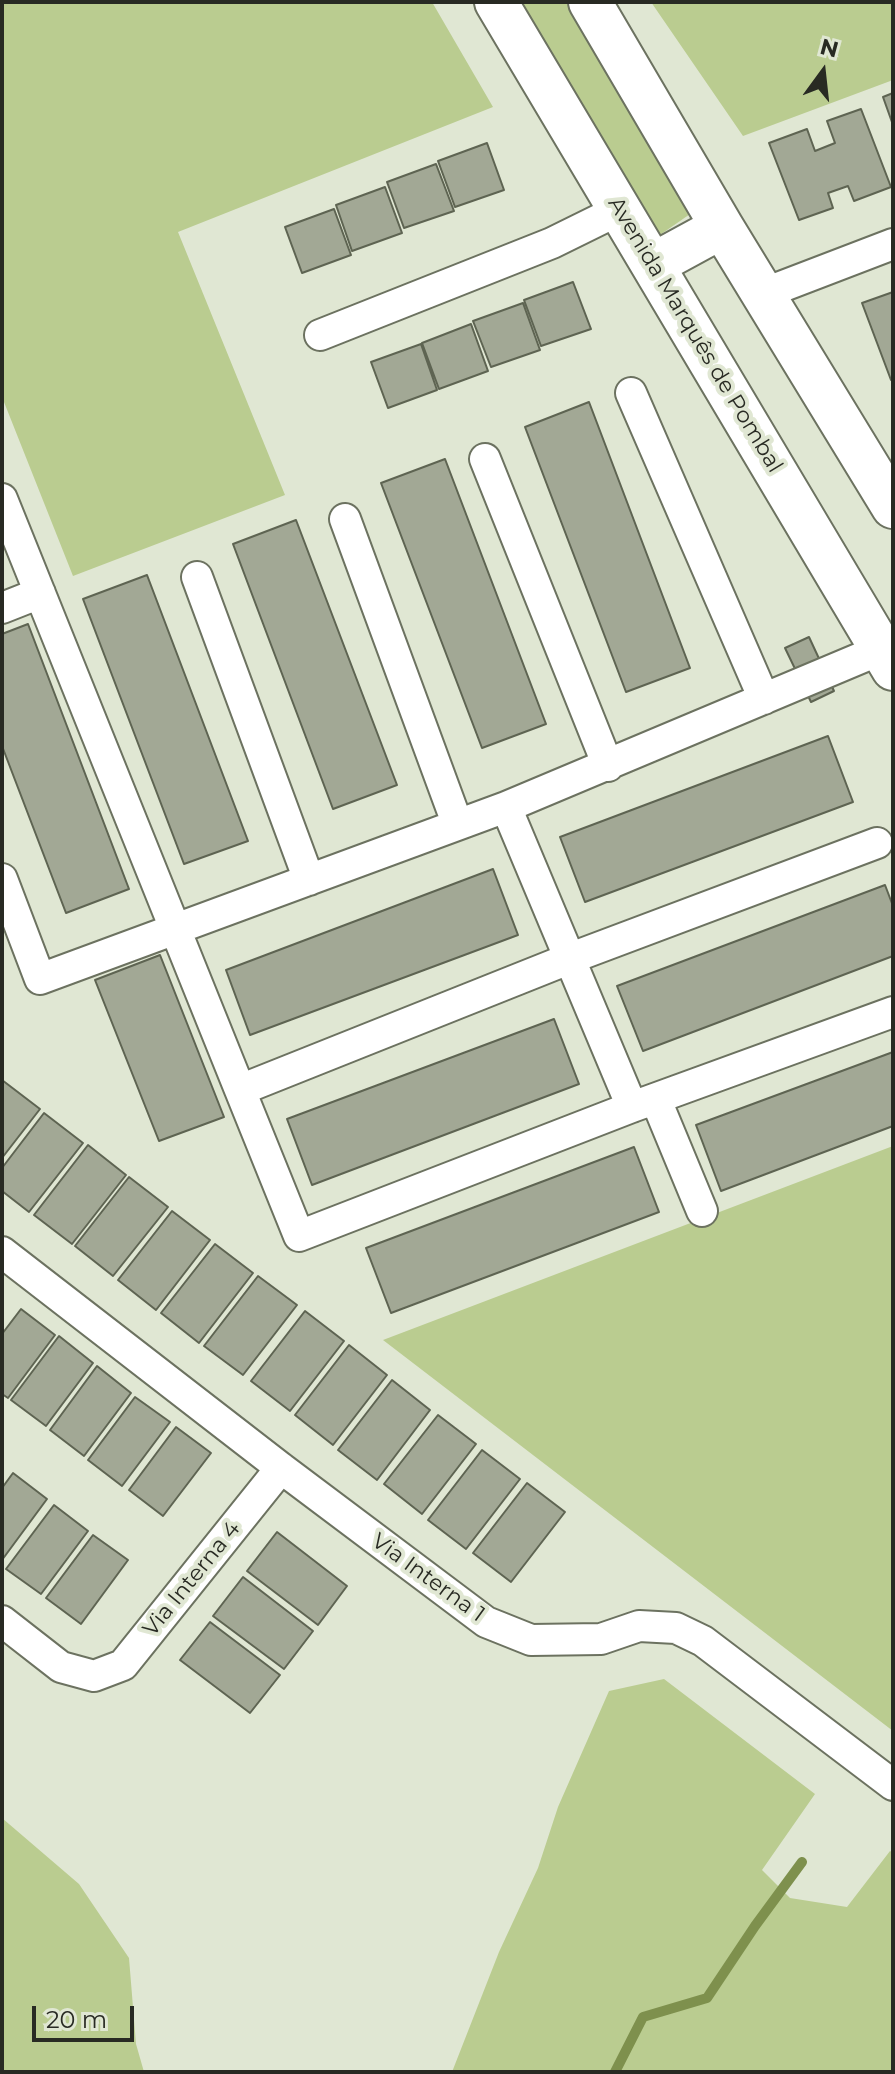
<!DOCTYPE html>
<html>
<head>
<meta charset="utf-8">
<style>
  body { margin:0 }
  #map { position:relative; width:895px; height:2074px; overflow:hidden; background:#e0e7d3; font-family:Montserrat,sans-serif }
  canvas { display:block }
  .frame { position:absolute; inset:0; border:4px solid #282a23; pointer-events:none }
  .north { position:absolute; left:783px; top:32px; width:80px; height:80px; -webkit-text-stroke:6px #e0e7d3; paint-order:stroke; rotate:15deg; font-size:22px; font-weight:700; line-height:32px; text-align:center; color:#282a23 }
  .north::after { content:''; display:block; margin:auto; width:28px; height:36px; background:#282a23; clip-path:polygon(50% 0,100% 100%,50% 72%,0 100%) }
  .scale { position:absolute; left:32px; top:2006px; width:102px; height:36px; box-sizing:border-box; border:4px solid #282a23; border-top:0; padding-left:10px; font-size:24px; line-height:28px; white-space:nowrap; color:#282a23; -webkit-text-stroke:6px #e0e7d3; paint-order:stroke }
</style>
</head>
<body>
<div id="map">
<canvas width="895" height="2074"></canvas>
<div class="frame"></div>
<div class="north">N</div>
<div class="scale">20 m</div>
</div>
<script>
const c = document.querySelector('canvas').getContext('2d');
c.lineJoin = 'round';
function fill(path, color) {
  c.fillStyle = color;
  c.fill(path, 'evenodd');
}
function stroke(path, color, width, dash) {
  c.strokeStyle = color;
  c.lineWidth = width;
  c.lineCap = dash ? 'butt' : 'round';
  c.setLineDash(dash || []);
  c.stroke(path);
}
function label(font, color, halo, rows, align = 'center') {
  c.font = font + ' Montserrat,sans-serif';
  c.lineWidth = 8;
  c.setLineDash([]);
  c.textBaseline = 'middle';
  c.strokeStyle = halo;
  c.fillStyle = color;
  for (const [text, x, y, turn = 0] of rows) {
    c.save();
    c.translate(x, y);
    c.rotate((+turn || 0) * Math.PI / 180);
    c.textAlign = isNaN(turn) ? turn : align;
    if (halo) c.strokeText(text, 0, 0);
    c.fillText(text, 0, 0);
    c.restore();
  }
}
const green = new Path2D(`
  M2 2H432L493 107 178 232 285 495 73 576 2 397Z
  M520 2H566L693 212 654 239Z
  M651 2H893V80L743 136Z
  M893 1146V1731L383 1340Z
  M664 1679 815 1794 762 1870 790 1898 847 1907 890 1851 893 1853V2072H452L499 1952 538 1868 558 1807 609 1691Z
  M2 1818 79 1884 129 1958 136 2044 144 2072H2Z`);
const stream = new Path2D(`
  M615 2072 643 2017 707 1998 755 1926 802 1862`);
const building = new Path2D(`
  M893 93V125L883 97Z
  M861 109 891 187 854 201 848 186 828 193 833 208 799 220 769 143 807 129 815 151 835 143 827 121Z
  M487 143 504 190 455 207 438 161Z
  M436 164 454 211 404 228 387 182Z
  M385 187 402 233 352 251 336 205Z
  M334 209 351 255 302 273 285 227Z
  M573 282 591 329 541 346 524 300Z
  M893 292V380H891L862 303Z
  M523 303 540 350 491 367 473 321Z
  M471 324 488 371 439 389 422 343Z
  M421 344 437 390 388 408 371 362Z
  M589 402 690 668 626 692 525 427Z
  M445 459 546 724 482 748 381 483Z
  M296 520 397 785 333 809 233 544Z
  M147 575 248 841 184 864 83 599Z
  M28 624 129 889 66 913 2 746V634Z
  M809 637 834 691 811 702 785 648Z
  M828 736 853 802 585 902 560 837Z
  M493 869 518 935 250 1035 226 970Z
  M885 885 893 906V956L643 1051 617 986Z
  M160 955 224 1117 159 1141 95 980Z
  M554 1019 579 1084 312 1185 287 1119Z
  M893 1052V1126L721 1191 696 1125Z
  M2 1080 40 1109 2 1158Z
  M44 1113 83 1143 29 1212 2 1191V1168Z
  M88 1145 126 1175 72 1244 34 1215Z
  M634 1147 659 1212 391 1313 366 1248Z
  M129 1177 168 1207 113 1276 75 1246Z
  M172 1211 210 1240 156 1310 118 1280Z
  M215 1244 253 1273 199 1343 161 1313Z
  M258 1276 297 1305 243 1375 204 1346Z
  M21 1309 55 1335 8 1398 2 1394V1334Z
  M305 1311 344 1341 290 1411 251 1381Z
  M59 1336 93 1363 46 1426 11 1400Z
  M349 1345 387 1375 333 1445 295 1415Z
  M97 1366 131 1393 84 1456 50 1430Z
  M392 1380 430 1410 377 1480 338 1450Z
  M135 1397 170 1422 122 1486 88 1460Z
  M438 1415 476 1444 422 1514 384 1484Z
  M176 1427 211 1453 163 1516 129 1490Z
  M482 1450 520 1479 466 1549 428 1520Z
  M13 1473 47 1499 2 1560V1488Z
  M527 1483 565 1512 511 1582 473 1553Z
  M54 1505 88 1531 41 1594 6 1569Z
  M277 1532 347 1586 318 1625 247 1571Z
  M93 1535 128 1560 81 1624 46 1598Z
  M243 1577 313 1631 284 1669 213 1616Z
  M210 1622 280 1675 250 1713 180 1660Z`);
const minor = new Path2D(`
  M765 293 893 244
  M320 335 552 243 621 209
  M631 393 764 699
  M485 459 608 766
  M2 499 240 1090 571 958 877 843
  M345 519 457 823
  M197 577 309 880
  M2 608 40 593
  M506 807 632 1107
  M2 879 40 979 506 807 882 649
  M240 1090 299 1236 632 1107 893 1012
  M656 1100 702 1211
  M2 1252 281 1468 486 1622 531 1640 601 1639 639 1626 676 1628 703 1641 893 1785
  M2 1621 61 1667 94 1676 123 1665 281 1468`);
const secondary = new Path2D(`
  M496 2 893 669
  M590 2 722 227 893 507
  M654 264 722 227`);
const streetNames = [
  ["Avenida Marquês de Pombal",695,335,59],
  ["Via Interna 1",428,1578,36],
  ["Via Interna 4",192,1579,-51]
];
fill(green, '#bacc90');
stroke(stream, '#7e904d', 10);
fill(building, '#a2a895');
stroke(building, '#5e6452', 2);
stroke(minor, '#6c7260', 34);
stroke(secondary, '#6c7260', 46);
stroke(minor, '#fff', 30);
stroke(secondary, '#fff', 42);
label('22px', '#282a23', '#e0e7d3', streetNames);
</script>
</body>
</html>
